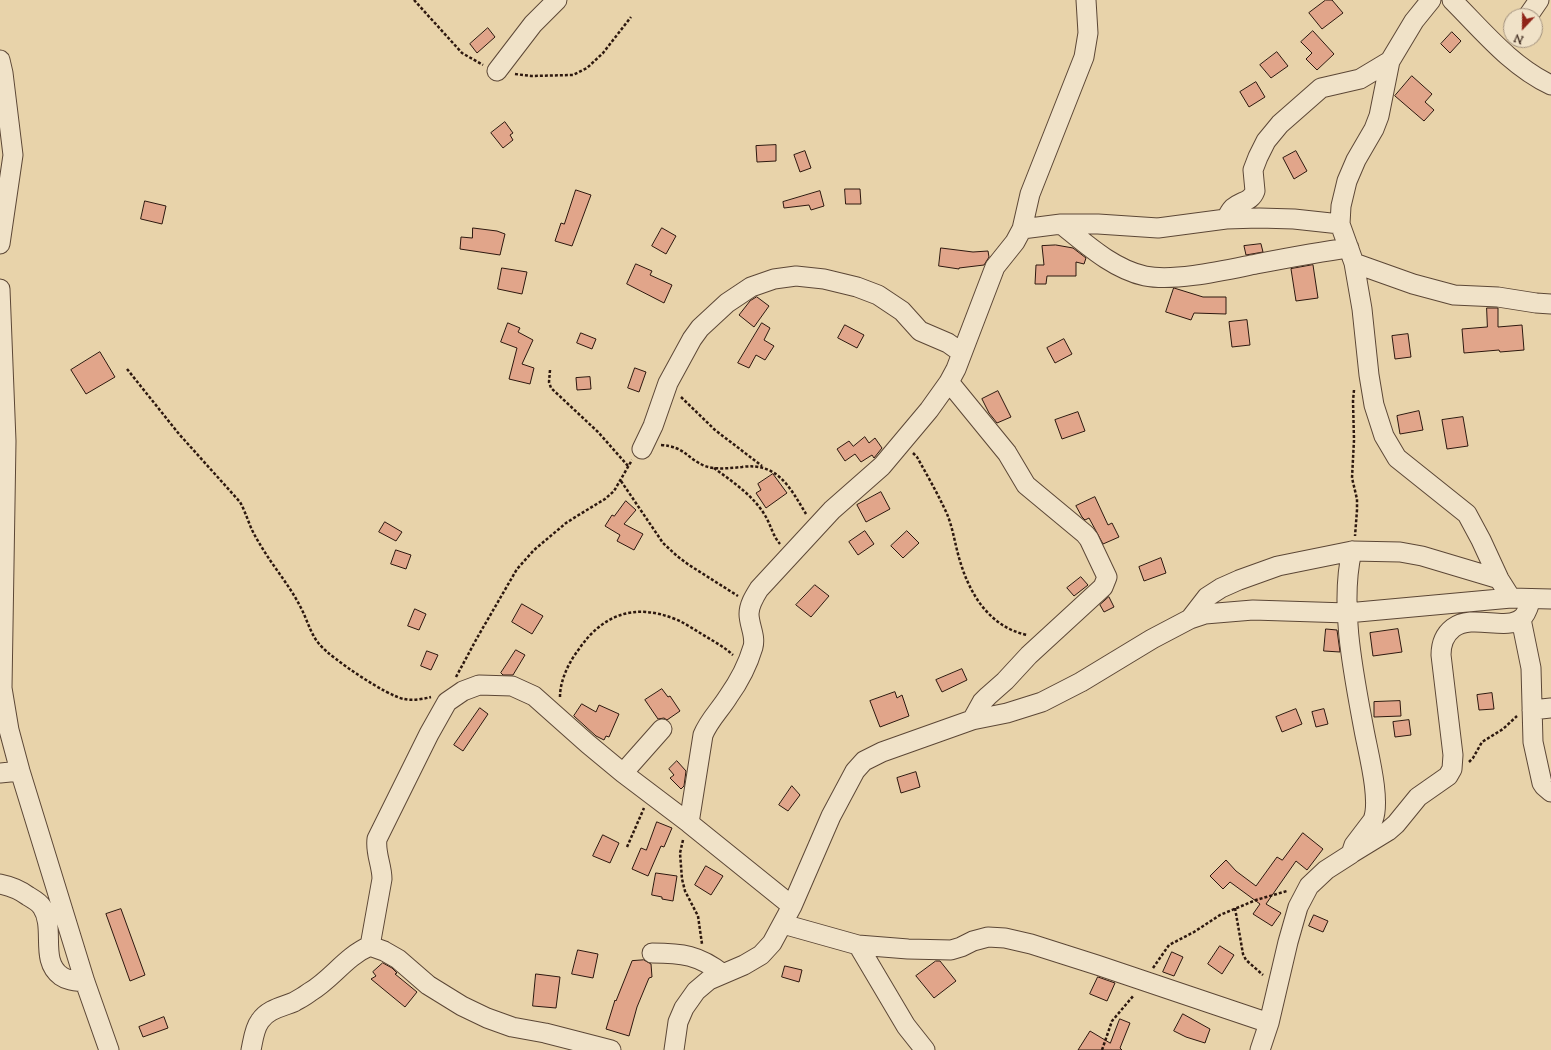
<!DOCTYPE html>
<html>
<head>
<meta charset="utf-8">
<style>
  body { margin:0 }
  #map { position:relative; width:1551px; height:1050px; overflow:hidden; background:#e8d3aa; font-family:"Sorts Mill Goudy",serif }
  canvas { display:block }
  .north { position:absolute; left:1503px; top:8px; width:40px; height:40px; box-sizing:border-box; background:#f0e2c8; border:1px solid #a2917e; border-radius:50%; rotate:202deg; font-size:11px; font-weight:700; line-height:16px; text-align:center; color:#2d180f }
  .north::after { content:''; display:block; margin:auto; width:14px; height:18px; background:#8f2418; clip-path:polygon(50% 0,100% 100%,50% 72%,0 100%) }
</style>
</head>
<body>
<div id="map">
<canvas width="1551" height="1050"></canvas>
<div class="north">N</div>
</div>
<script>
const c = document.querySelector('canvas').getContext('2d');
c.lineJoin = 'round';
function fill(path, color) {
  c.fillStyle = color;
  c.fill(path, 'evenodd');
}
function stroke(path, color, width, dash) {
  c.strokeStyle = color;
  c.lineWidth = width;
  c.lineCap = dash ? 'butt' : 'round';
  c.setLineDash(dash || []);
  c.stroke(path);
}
const building = new Path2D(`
  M1326 0H1332L1343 13 1322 29 1309 13Z
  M488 28 495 37 477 53 470 44Z
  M1313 31 1334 54 1317 70 1306 59 1312 53 1301 42Z
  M1452 32 1461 41 1450 53 1441 44Z
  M1277 52 1288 66 1271 78 1260 65Z
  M1412 76 1432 94 1425 102 1434 110 1424 121 1395 96Z
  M1256 82 1265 97 1249 107 1240 92Z
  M505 122 513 133 510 135 513 140 503 148 491 133Z
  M776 145V161L757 162 756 146Z
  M805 151 811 168 800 172 794 155Z
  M1296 151 1307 171 1294 179 1283 158Z
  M845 189H860L861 204H846Z
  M576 190 591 195 572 246 555 241 561 223 564 224Z
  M820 191 824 206 811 210 809 205 784 208 783 202Z
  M145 201 166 206 162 224 141 219Z
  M473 228 497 231 505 234 500 255 460 249 461 237 472 238Z
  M662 228 676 236 666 254 652 246Z
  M1261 244 1263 252 1246 255 1244 246Z
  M1056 245 1073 248 1086 258 1084 264 1076 262V276H1047L1046 284H1035L1036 265H1044L1042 246Z
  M941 248 973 252 988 251 989 257 984 265 959 268V269L939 266Z
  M636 264 652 271 650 275 672 285 664 303 627 284Z
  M1313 265 1318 298 1296 301 1291 269Z
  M502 268 527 272 522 294 498 289Z
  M1174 288 1203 297H1226V314L1194 313 1191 320 1166 312Z
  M757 297 769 306 754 327 739 315 750 301Z
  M1487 308H1498V327L1522 325 1524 350 1500 352 1499 350 1464 353 1462 329 1487 327Z
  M1247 320 1250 345 1232 347 1229 322Z
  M508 323 520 328 518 332 533 340 522 364 534 368 530 384 509 379 517 348 501 342Z
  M762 323 770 328 764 340 774 346 765 360 756 355 749 368 738 363Z
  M845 325 864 335 857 348 838 338Z
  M581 333 596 339 592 349 577 343Z
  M1408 334 1411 357 1395 359 1392 336Z
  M1064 339 1072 354 1055 363 1047 348Z
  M100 352 115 377 86 394 71 370Z
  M635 368 646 372 639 392 628 388Z
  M590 377 591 389 577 390 576 378Z
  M998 391 1011 417 997 423 989 413 982 399Z
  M1419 411 1423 430 1400 434 1397 416Z
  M1078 412 1085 431 1062 439 1055 420Z
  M1463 417 1468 446 1447 449 1442 420Z
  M865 437 869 443 875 438 882 448 874 458 872 455 861 462 855 454 845 461 837 449 849 441 853 446Z
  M773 474 787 493 766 508 756 493 761 490 758 484Z
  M881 492 890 509 866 522 857 505Z
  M1095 497 1108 525 1112 523 1119 537 1103 544 1089 518 1085 520 1082 517 1076 506Z
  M626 501 636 510 624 524 643 534 634 550 617 541 620 535 605 526 612 515 614 516Z
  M385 522 402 532 396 541 379 532Z
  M865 531 874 544 858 555 849 542Z
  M907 531 919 543 903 558 891 546Z
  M396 550 411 555 406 569 391 564Z
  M1161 558 1166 573 1144 581 1139 567Z
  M1081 577 1088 585 1074 596 1067 588Z
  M815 585 829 596 811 617 796 605Z
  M1109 597 1114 607 1104 612 1100 605Z
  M522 604 543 616 532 634 512 622Z
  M415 609 426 614 419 630 408 626Z
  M1326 629 1337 630 1340 652 1324 651Z
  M1398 629 1402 652 1373 656 1370 633Z
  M516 650 525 655 513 675H503L501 673Z
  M427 651 438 655 431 670 421 666Z
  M962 669 967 680 942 692 936 680Z
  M662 689 668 697 670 696 680 711 667 720 664 718 658 719 645 700Z
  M895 692 897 698 902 695 909 716 880 727 870 701Z
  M1492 693 1494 709 1479 710 1477 695Z
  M1400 701 1401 716 1374 717V702Z
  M582 704 596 712 599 705 619 714 609 737 606 736 604 740 596 736 574 716Z
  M480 708 488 714 463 751 454 745Z
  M1296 709 1302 724 1282 732 1276 717Z
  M1324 709 1328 724 1316 727 1312 712Z
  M1409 720 1411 735 1395 737 1393 722Z
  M677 761 686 771 684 786 681 789 670 778 674 775 669 769Z
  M916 772 920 787 901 793 897 778Z
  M792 786 800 795 788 811 779 805Z
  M657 822 672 828 664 847 661 846 648 876 632 869 641 848 646 850Z
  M1303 833 1323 849 1307 870 1296 861 1266 904 1281 913 1272 926 1253 914 1260 904 1230 882 1223 889 1210 876 1226 860 1236 871 1256 886 1277 857 1282 860Z
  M603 835 619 843 610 863 593 856Z
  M706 866 723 876 711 895 695 885Z
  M656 873 677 876 673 901 662 899V897L652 895Z
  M121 909 145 975 130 981 106 914Z
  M1314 915 1328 921 1323 932 1309 926Z
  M1220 946 1234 955 1222 974 1208 964Z
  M578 950 598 954 593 978 572 974Z
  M1172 952 1183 957 1174 976 1163 972Z
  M644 960 651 964 652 977 649 978 637 1007 629 1036 606 1029 615 1000 616 1001 632 961Z
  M936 961H940L956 981 934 998 916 976Z
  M383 963 392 968 397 973 395 974 417 992 405 1007 371 979 376 976 373 972Z
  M785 966 802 970 799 982 782 977Z
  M536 974 560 977 556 1008 533 1006Z
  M1098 977 1115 983 1107 1001 1090 994Z
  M1183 1014 1210 1029 1205 1043 1186 1037 1174 1031Z
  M164 1017 168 1028 143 1037 139 1027Z
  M1120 1019 1130 1023 1120 1048 1122 1050H1078L1090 1031 1110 1043Z`);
const path = new Path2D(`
  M414 0 462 53 483 65
  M515 74 531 76 573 75 587 68 603 53 631 17
  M127 369 179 434 240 502C245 511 248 521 252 530 255 536 258 541 261 546 274 568 291 587 302 610 308 622 311 635 320 645 332 659 387 696 404 699 413 701 423 699 431 697
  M550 370 549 382 551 388 598 432 628 466
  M1354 390 1353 401 1354 440 1352 478 1357 499V510L1355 536
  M681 397 715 430 762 466
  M661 445C686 447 686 458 705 466 716 470 731 468 742 467 777 462 790 487 806 514
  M913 453 917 457C927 475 938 494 947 514 953 528 955 545 960 561 970 595 990 627 1027 635
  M714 468C733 482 754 496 766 517 771 526 773 536 780 544
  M621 481 663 543 677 556 689 565 738 596
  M456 677 477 638 517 569 534 550 566 523 577 516 605 499 614 491 632 460
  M560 697C560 680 569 662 579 649 603 614 635 603 675 619 683 622 690 627 697 631 709 639 722 645 733 655
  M1469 762 1473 758 1482 742 1503 729 1517 716
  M683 840 680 853 682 879 685 891 698 916 702 944
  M627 847 644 808
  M1235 908 1243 954 1246 960 1263 975
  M1153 968 1169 945 1194 932 1220 915 1256 900 1287 891
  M1102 1050 1112 1021 1134 995`);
const minor = new Path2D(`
  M1431 0 1414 21 1390 61 1379 116 1374 129 1356 160 1347 181 1341 206 1340 224 1354 263 1362 309 1369 375 1374 405 1384 436 1397 458 1467 514 1481 540 1499 579 1511 598
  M1452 0C1483 31 1511 66 1551 85
  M1528 16 1539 0
  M0 60 3 73 13 155 0 244
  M497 71 533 24 557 0
  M1226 219C1228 215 1230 211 1233 208 1241 201 1251 202 1255 191L1253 170 1258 157 1266 141 1280 124 1321 88 1360 79 1390 61
  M1061 224C1086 244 1113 269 1145 276 1175 282 1226 270 1256 264 1287 258 1318 252 1349 248
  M1022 229 1061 224H1098L1158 228 1226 219 1259 218 1294 219 1340 224
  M1354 263 1413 284 1454 295 1498 297 1536 303 1551 304
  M0 289 6 441 2 688 9 730 20 771 85 982 109 1050
  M949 382 1007 453 1026 485 1085 534 1089 539 1107 577 1103 587 1029 655 1005 681 988 696 982 702 972 720
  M642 449 653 426 668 383 692 339 700 328 727 303 751 287 774 279 796 276 824 279 857 287 878 295 902 311 920 331 948 343 962 353
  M1190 619 1207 597 1221 588 1239 580 1278 566 1352 551 1400 552 1422 556 1499 579
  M1521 619 1531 668 1533 742 1542 783 1544 786 1551 792
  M1532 710 1551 708
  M0 773 20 771
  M623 773 662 729
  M689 823 703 735C709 720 720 710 728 697 738 683 748 664 753 647 756 636 749 625 749 614 749 605 754 597 759 589L832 510 882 466 929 410 949 382 956 369 995 267 1015 242 1022 229 1030 194 1084 57 1088 33 1086 0
  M1352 853 1388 831 1396 824 1418 797 1448 776 1452 769 1453 755 1441 655C1441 644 1444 635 1453 628 1473 613 1506 632 1522 618 1527 614 1529 605 1531 599
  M0 884C10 886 20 890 28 896 33 899 39 902 42 907 56 928 39 960 61 976 68 981 77 981 85 982
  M783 924 858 945 908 949 951 950 961 947 973 941 988 937 1005 938 1031 944 1097 965 1269 1023
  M858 945 906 1026 925 1050
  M370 946 382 879C382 865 375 853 377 839L429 734 447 702 463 691 479 685 512 686 534 696 588 744 623 773 689 823 792 906
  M652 953C682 953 699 955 723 974
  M251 1050C253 1041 254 1029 260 1021 268 1009 282 1007 294 1002 299 999 305 996 310 992 332 979 346 956 370 946L384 951 398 959 428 985 462 1006 487 1018 512 1027 545 1033 611 1050
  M674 1050 678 1022 684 1008 696 991 709 980 744 965 761 955 772 943 792 906 831 816 855 771 864 761 882 752 972 720 1007 713 1042 702 1081 682 1152 639 1190 619 1205 614 1253 610 1347 613 1511 598 1551 599
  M1260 1050 1269 1023 1288 942 1298 907 1309 886 1326 870 1351 854 1354 845 1373 820C1381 800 1368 752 1364 730 1354 676 1339 605 1352 551`);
fill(building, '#e1a58a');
stroke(building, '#2d180f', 1);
stroke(minor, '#5c4736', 21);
stroke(path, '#2d180f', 2.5, [3, 2]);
stroke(minor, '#f0e2c8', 19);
</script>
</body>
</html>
